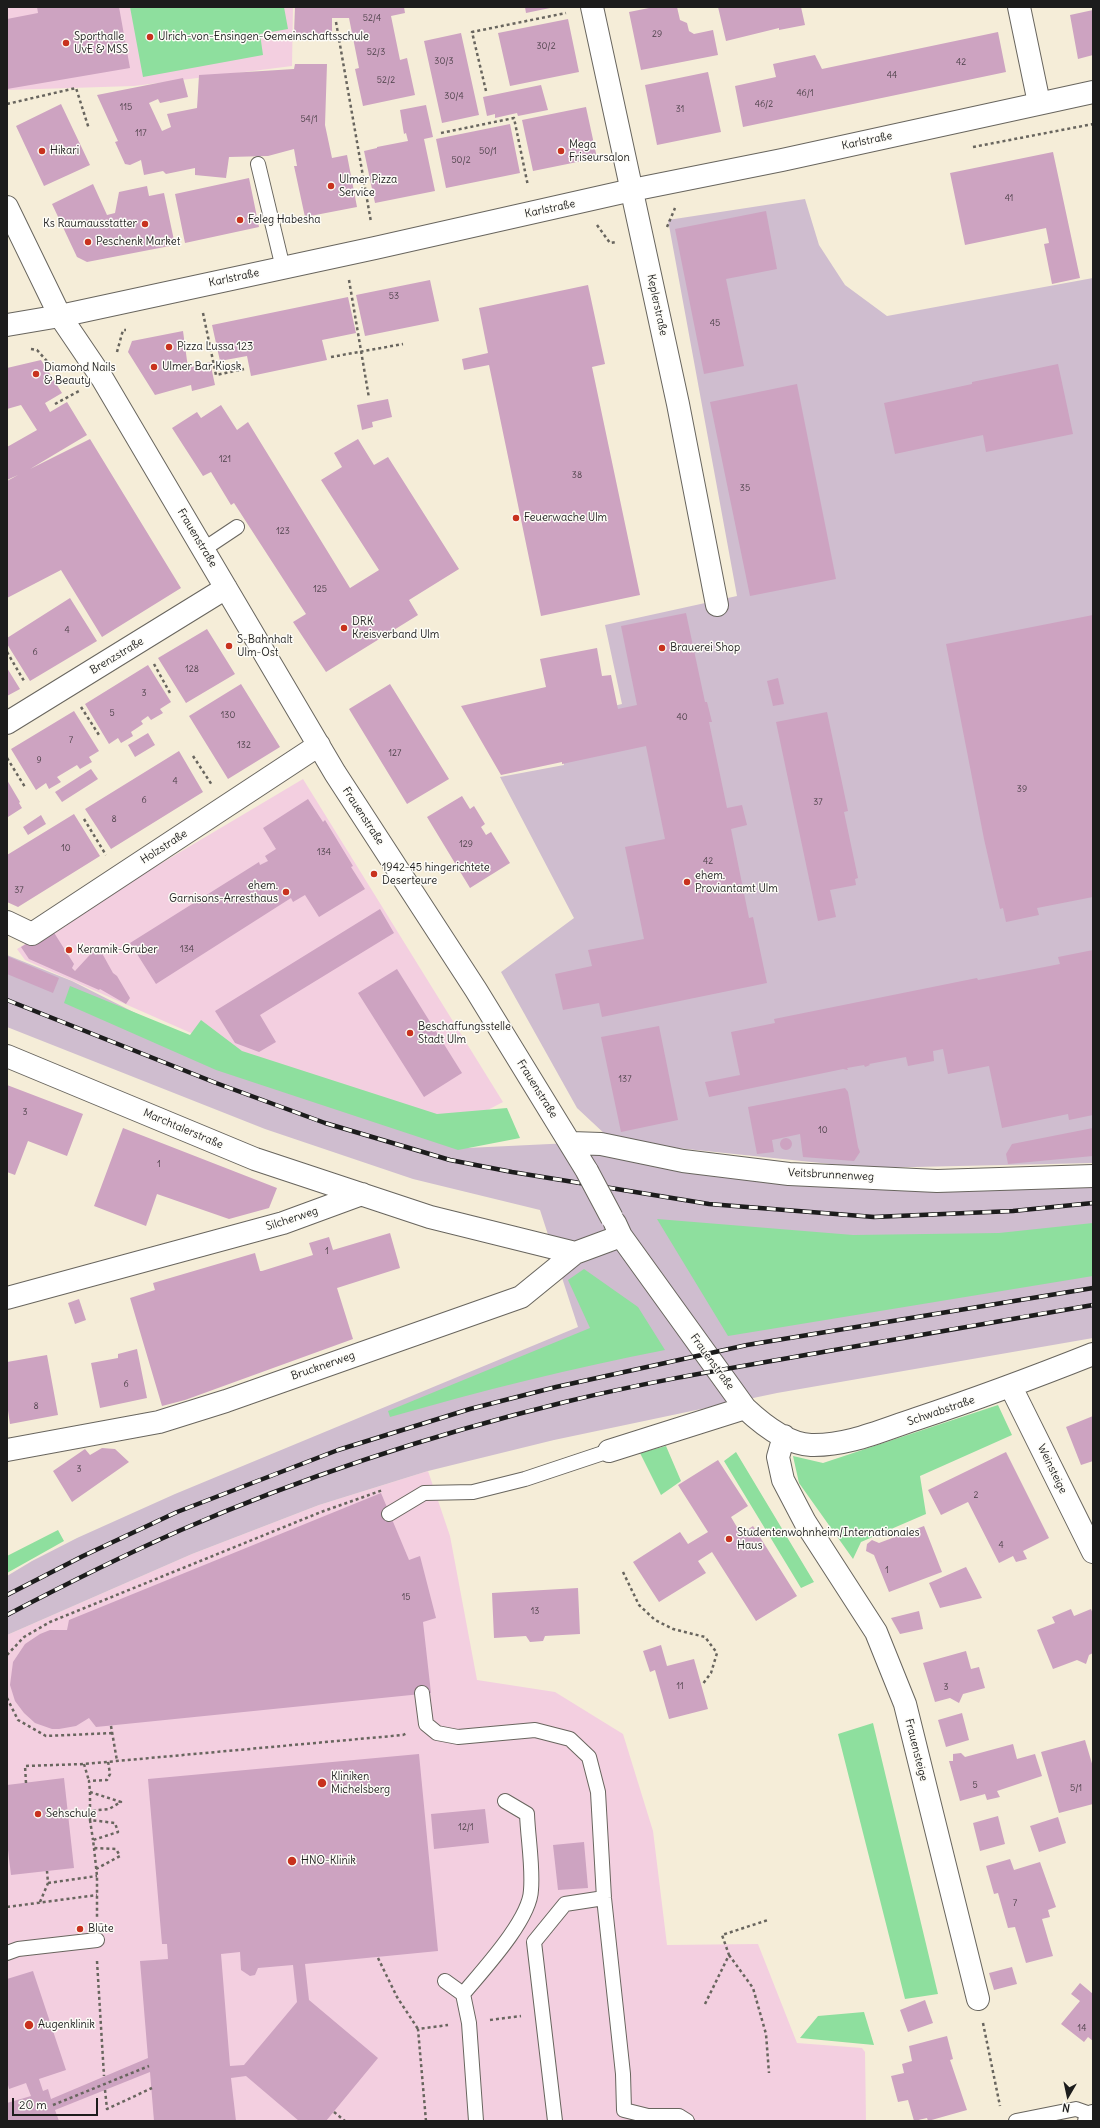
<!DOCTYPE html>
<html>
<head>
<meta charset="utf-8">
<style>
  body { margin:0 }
  #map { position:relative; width:1100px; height:2128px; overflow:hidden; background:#f5edd8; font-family:Delius,sans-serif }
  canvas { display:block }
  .frame { position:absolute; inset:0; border:8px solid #1c1c1c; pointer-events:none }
  .north { position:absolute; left:1048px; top:2076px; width:40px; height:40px; -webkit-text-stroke:3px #fdfcf7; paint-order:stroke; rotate:189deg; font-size:11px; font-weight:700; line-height:16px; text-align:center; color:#1c1c1c }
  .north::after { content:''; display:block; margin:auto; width:14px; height:18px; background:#1c1c1c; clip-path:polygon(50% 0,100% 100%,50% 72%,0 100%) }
  .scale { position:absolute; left:12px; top:2098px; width:86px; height:18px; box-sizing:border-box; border:2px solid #1c1c1c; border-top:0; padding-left:5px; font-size:12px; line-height:14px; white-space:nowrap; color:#1c1c1c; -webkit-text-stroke:3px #fdfcf7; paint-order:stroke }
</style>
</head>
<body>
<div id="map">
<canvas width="1100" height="2128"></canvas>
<div class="frame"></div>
<div class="north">N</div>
<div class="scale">20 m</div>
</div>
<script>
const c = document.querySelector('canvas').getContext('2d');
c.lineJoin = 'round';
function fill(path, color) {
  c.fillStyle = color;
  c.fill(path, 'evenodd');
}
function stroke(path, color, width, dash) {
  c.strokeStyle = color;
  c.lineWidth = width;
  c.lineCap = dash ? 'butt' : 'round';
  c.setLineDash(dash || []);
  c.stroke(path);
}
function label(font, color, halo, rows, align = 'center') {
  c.font = font + ' Delius,sans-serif';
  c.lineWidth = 3;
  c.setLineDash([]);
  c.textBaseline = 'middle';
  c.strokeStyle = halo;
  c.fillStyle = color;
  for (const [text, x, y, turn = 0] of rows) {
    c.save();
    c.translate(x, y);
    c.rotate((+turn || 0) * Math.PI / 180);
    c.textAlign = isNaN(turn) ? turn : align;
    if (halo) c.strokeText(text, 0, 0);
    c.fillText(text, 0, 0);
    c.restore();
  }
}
const built = new Path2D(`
  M7 7H293L292 66 134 86 7 90Z
  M303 779 503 1102 451 1129 282 1073 25 960 17 949Z
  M428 1471 450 1536 477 1680 555 1692 623 1734 653 1831 667 1945 758 1944 797 2043 862 2048 865 2052 866 2121H7V1635L192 1554 319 1505Z`);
const industrial = new Path2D(`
  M805 199 819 245 845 285 887 316 1093 278V1163L869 1168 648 1145 607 1136 577 1108 501 972 574 918 500 777 564 765 554 720 622 704 605 625 737 596 668 220Z
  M7 955 72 981 282 1087 467 1148 571 1143 683 1161 1093 1176V1338L777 1393 554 1440 428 1471 319 1505 192 1554 7 1635V1576L32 1561 77 1538 175 1494 578 1327 540 1210 413 1179 265 1129 7 1027Z`);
const green = new Path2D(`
  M130 7H284L288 29 260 34 263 55 143 77Z
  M70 986 190 1035 201 1020 242 1051 437 1114 507 1108 520 1138 458 1150 216 1070 64 1003Z
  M657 1219 853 1235 999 1233 1093 1223V1276L728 1336Z
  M584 1269 638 1307 665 1350C572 1368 481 1391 390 1417L388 1411 590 1328 568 1280Z
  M998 1405 1012 1435 920 1476 926 1514 861 1542 853 1559 799 1483 793 1456 823 1463Z
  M666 1446 681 1481 661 1495 640 1453Z
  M736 1452 814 1582 801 1588 724 1461Z
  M58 1530 64 1541 7 1573V1556Z
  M873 1723 938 1994 905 1999 838 1734Z
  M864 2012 874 2045 800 2038 818 2016Z`);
const building = new Path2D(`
  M37 7H119L130 68 7 89V19L38 13Z
  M295 7H404L405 13 391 16 400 60 407 58 415 95 363 106 355 69 359 68 349 18H332V34H294Z
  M525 7H550V8L526 13Z
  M654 7H677L680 20 687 23 689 31 694 34 713 30 718 55 641 70 629 12Z
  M718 7H801L805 25 779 30V28L726 41Z
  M1093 10V55L1078 59 1070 15Z
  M568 19 579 72 510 86 498 33Z
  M998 32 1006 72 743 127 735 86 776 77 773 64 815 55 822 69Z
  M461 33 479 115 442 123 424 41Z
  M295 64H327L325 125 332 158 347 155 357 207 305 217 294 166H297L294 149 268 156 229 157 226 178 195 175V168L166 174 163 171 144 175 141 160 130 165 125 164 115 142 118 141 97 95 183 78 188 97 160 103 158 99 149 103 162 131 171 127 167 114 197 108 199 75 294 69Z
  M708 72 721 132 657 145 645 85Z
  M541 85 548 110 518 116 517 113 495 118V114L487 116 483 97Z
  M61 104 90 165 44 186 16 126Z
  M426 105 433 137 424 139 435 191 375 203 364 151 377 148V147L408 141 406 133 404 134 400 110Z
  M586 107 597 158 533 171 522 120Z
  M510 124 520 173 446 188 436 139Z
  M1053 152 1080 278 1052 284 1044 244 1049 243 1046 228 965 245 950 173Z
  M249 178 259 227 185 243 175 194Z
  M93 184 107 215 115 213 119 192 147 186 149 196 164 193 175 245 87 262 77 257 52 204Z
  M766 211 777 269 726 279 744 366 704 374 675 229Z
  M430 280 439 321 365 336 356 295Z
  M588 285 605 364 592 367 640 595 541 616 489 365 464 370 462 359 488 353 479 308Z
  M348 297 356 333 322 340 327 360 251 376 247 356 220 361 212 325Z
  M183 331 188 368 210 362 215 385 192 391 191 385 155 395 128 352 132 341Z
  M41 360 62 393 45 403 50 412 67 402 87 435 30 469 90 439 181 588 102 637 61 570 7 598V481L18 475 7 480V447L37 430 21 405 7 409V368Z
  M1058 364 1073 434 986 452 983 435 895 454 884 403 972 384V382Z
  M797 384 836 579 750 596 710 402Z
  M388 399 392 417 372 422 373 427 362 430 357 405Z
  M221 405 237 430 248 422 350 588 379 570 321 480 342 467 334 453 358 439 374 465 388 457 459 569 409 600 418 615 326 672 293 622 306 614 289 588 234 503 231 505 211 472 203 476 172 428 197 412 201 418Z
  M70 598 97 641 30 681 7 644V638Z
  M686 613 705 702H707L712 722H709L727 808 742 805 747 825 731 829 749 918 753 917 767 983 602 1017 599 1003 563 1010 555 974 592 966 588 950 644 939 625 847 665 839 646 746 562 764V762L501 775 461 706 546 687 540 659 597 648 602 676 611 675 618 709 637 705 621 626Z
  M1093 615V897L1037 908 1039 915 1006 922 1003 908 1000 909 984 839 946 644Z
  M207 629 235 674 186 703 158 658Z
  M148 665 171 702 160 709 163 713 151 720 148 716 141 721 143 724 131 732 133 736 121 743 118 738 109 744 85 704Z
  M7 668 20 689 7 696Z
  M778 678 784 704 773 706 767 681Z
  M241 684 280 747 228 779 189 716Z
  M390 684 449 779 407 804 349 709Z
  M74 711 99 751 89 757 92 762 80 769 77 765 57 777 61 782 49 789 46 783 36 790 11 749Z
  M827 712 848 811 844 812 858 878 855 879 856 885 830 890 836 917 818 921 776 722Z
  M148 733 155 745 135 757 128 745Z
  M179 751 203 792 111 849 85 809Z
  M91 769 98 779 62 802 55 792Z
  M7 780 20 802 19 803 22 808 8 817Z
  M462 796 470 809 474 806 485 824 481 827 486 835 491 832 510 863 470 888 427 817Z
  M308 799 323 822 325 820 353 866 351 867 365 889 319 917 305 895 293 902 291 898 156 984 130 943 259 862 260 865 268 861 265 856 276 849 263 828Z
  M74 814 100 856 18 907 7 902V855Z
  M41 815 46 824 28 835 23 827Z
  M380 909 394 933 260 1015 276 1042 259 1052 235 1043 215 1011Z
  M51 928 74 964 72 968 75 971 98 946 113 973 117 976 130 998 126 1004 100 989 99 990 29 959 21 947Z
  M1093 950V1115L1069 1120 1068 1114 1002 1128 989 1066 948 1074 943 1049 933 1051 934 1061 908 1066 906 1057 869 1064 870 1065 865 1067 864 1065 847 1068 848 1070 843 1069 709 1097 705 1082 740 1075 731 1032 775 1023 774 1019 972 979 977 978 978 980 1060 964 1058 957Z
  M7 956 59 978 53 993 7 974Z
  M397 969 462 1073 424 1097 358 993Z
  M659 1026 678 1120 621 1132 601 1037Z
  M7 1085 83 1114 67 1156 28 1141 15 1175 7 1172Z
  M845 1088 848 1092 858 1147 860 1152 854 1161 803 1157 800 1134 772 1140 774 1152 757 1154 748 1107Z
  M123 1128 277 1188 269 1208 229 1219 157 1194 146 1226 94 1206Z
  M1093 1128V1156L1008 1164 1006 1154 1012 1144Z
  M780 1144a6 6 0 1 1 12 0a6 6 0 1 1-12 0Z
  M390 1233 400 1268 337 1288 353 1339 185 1400 162 1406 130 1298 155 1290 153 1283 255 1253 260 1271H262L313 1255 309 1243 329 1237 333 1250Z
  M79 1299 86 1320 75 1324 68 1303Z
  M137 1349 147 1398 100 1408 91 1363 118 1358V1354Z
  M47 1355 58 1415 10 1424 7 1404V1362Z
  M1093 1416V1461L1081 1465 1066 1427Z
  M102 1448 115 1449 129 1462 72 1502 53 1471 85 1449 90 1455Z
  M1006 1452 1049 1538 1023 1551 1027 1559 1016 1562 1013 1556 999 1563 968 1502 941 1515 928 1490Z
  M718 1460 748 1506 731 1517 741 1534 753 1526 797 1596 756 1621 712 1552 698 1561 706 1573 659 1602 633 1562 680 1532 688 1544 708 1532 678 1485Z
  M381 1493 409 1560 420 1556 436 1618 423 1622 431 1693 96 1727 89 1718 76 1726 59 1729H52L35 1723 24 1713 15 1701 10 1685 13 1662 25 1644 40 1634 50 1630H67L69 1620Z
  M924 1526 942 1572 889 1592 874 1555 866 1551 867 1544 872 1540 879 1543Z
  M966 1567 982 1598 940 1608 929 1583Z
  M578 1588 580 1634 545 1636 543 1641 530 1642 526 1636 494 1638 492 1593Z
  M1071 1609 1074 1616 1091 1609 1093 1614V1653L1089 1655 1086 1664 1077 1660 1053 1669 1037 1630 1055 1623 1052 1617Z
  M919 1611 923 1629 900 1634 891 1618Z
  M661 1645 667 1666 694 1659 708 1709 669 1719 655 1670 650 1672 643 1651Z
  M966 1651 971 1669 979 1667 985 1688 963 1694 959 1703 950 1698 935 1702 923 1663Z
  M962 1713 969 1740 946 1747 938 1720Z
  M1085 1740 1093 1767V1804L1059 1813 1041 1752Z
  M1013 1744 1017 1759 1035 1754 1042 1776 997 1791 1000 1797 987 1800 985 1794 960 1801 949 1761H953V1754L961 1753 965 1757Z
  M419 1754 438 1951 305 1964 309 2000 378 2058 326 2121H299L246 2076 231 2078 236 2121H154L150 2072 55 2110 59 2121H7V2103L31 2096 26 2083 9 2089 7 2081V1979L33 1971 66 2070 39 2079 43 2091 48 2089 51 2099 148 2058 140 1961 168 1959 167 1944H162L148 1779ZM240 1952 241 1970 250 1976 255 1975 258 1968 293 1965 297 2002 244 2065 230 2066 221 1954Z
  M64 1778 74 1868 11 1875 7 1842V1785Z
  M485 1809 489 1843 434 1849 431 1814Z
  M998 1816 1005 1844 980 1851 973 1823Z
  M1058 1817 1066 1843 1039 1852 1030 1826Z
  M584 1842 588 1888 558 1890 553 1845Z
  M1010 1859 1014 1870 1040 1862 1056 1907 1048 1910 1050 1917 1042 1919 1053 1956 1026 1963 1015 1927 1008 1928 998 1893 994 1894 986 1866Z
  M1012 1967 1017 1984 994 1990 989 1973Z
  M1080 1983 1093 1994V2041L1088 2037 1084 2042 1061 2024 1080 2001 1071 1994Z
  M925 2000 933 2023 908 2032 900 2010Z
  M947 2036 953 2059 950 2060 967 2110 928 2121 927 2118 914 2121 908 2100 898 2102 891 2076 904 2073 902 2064 912 2061 909 2046Z`);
const path = new Path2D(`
  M336 22 371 222
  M486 91 472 32 566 13
  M7 104 76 88 89 129
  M441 133 514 118 528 186
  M973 147 1093 124
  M597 225 610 243 617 242
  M667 227 675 208
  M349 280 369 398
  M203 313 216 375 244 369
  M31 349 37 350 52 367 62 365
  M117 352 123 330H126
  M331 357 403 344
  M55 404 79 391
  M7 652 24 681
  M154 664 170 693
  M81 707 99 735
  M193 756 212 785
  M7 758 25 787
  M84 819 106 855
  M623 1572 639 1605 655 1620 673 1629 705 1637 717 1653 711 1673 702 1685
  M7 1655 24 1637 50 1622 321 1512 383 1490
  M7 1698 18 1720 46 1736 113 1733
  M111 1726 117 1761
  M84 1764 89 1781
  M26 1783 25 1766 84 1764 403 1735 407 1733
  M90 1792V1811
  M90 1820 93 1840
  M94 1848 97 1876V1918
  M96 1869 120 1856 116 1849 94 1848 93 1840 118 1832 115 1823 90 1820V1811L109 1809 121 1802 90 1792 89 1781 107 1780 110 1774 108 1761
  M48 1883 97 1876
  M40 1902 48 1883 47 1871
  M7 1907 97 1895
  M729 1955 753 1988 766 2034 769 2073
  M378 1958 397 1997 418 2029
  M97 1961 104 2076
  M705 2004 729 1955 722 1935 768 1920
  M490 2020 521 2016
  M983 2023 1000 2106
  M105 2090 107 2109 152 2088
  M334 2112 345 2121
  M426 2121 418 2029 448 2025`);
const service = new Path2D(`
  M258 164 283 268
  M204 549 237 527
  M389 1514 424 1493 473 1492 525 1479 609 1451
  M422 1693 426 1724 437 1733 458 1737 535 1730 570 1739 589 1757 598 1792 604 1898 623 2074 624 2110 648 2116H679L687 2121
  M7 1953 18 1949 97 1940
  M445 1981 463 1994
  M476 2121 469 2023 463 1994C482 1971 530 1920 531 1890 533 1866 528 1839 527 1814L505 1801
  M555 2121 534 1942 565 1904 604 1898
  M1016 2121 1076 2109 1093 2115`);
const minor = new Path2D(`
  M592 7 678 404 717 605
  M1019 7 1039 103
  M7 207 60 316 102 378 335 773 476 990 587 1171
  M7 723 226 588
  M7 922 32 934 319 745
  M7 1056 255 1159 430 1217 575 1253
  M571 1143 601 1144 683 1161 789 1174 937 1181 1093 1176
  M615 1223 621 1236 745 1408C762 1424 787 1444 811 1445 848 1446 882 1430 916 1419 976 1399 1035 1377 1093 1354
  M7 1298 283 1223 362 1194
  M1011 1387 1093 1552
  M784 1436 778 1457 783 1480 805 1522 876 1632 905 1704 978 1999
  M7 1450 159 1422 226 1401 521 1297 575 1253 621 1236
  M609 1451 745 1408
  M1089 2121 1093 2116`);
const secondary = new Path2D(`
  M7 325 60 316 375 248 632 190 782 160 1093 92`);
const rail = new Path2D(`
  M7 1000 216 1083 325 1123 450 1160 512 1172 709 1204 874 1217 1013 1211 1093 1203
  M7 1595 83 1556 177 1512 338 1450 470 1409 556 1387 747 1345 1093 1288
  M7 1615C64 1585 122 1556 181 1530 305 1476 435 1434 565 1402 650 1381 737 1367 823 1352 913 1336 1003 1320 1093 1305`);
const pathBridge = new Path2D(`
  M53 2105 149 2066`);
const minorBridge = new Path2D(`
  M587 1171 612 1218`);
const markers = [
  [150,37,4,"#c8321e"],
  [66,43,4,"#c8321e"],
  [42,151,4,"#c8321e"],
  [561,151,4,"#c8321e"],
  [331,186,4,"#c8321e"],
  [240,220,4,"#c8321e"],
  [145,224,4,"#c8321e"],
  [88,242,4,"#c8321e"],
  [169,347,4,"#c8321e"],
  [154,367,4,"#c8321e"],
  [36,374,4,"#c8321e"],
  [516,518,4,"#c8321e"],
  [344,628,4,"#c8321e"],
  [229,646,4,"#c8321e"],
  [662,648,4,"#c8321e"],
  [374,874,4,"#c8321e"],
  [687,882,4,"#c8321e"],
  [286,892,4,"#c8321e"],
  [69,950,4,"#c8321e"],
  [410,1033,4,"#c8321e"],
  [729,1539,4,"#c8321e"],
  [322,1783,5,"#c8321e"],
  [38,1814,4,"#c8321e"],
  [292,1861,5,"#c8321e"],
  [80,1929,4,"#c8321e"],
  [29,2025,5,"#c8321e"]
];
const numberNames = [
  ["52/4",372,18],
  ["29",657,34],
  ["30/2",546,46],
  ["52/3",376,52],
  ["30/3",444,61],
  ["42",961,62],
  ["44",892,75],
  ["52/2",386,80],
  ["46/1",805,93],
  ["30/4",454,96],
  ["46/2",764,104],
  ["115",126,107],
  ["31",680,109],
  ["54/1",309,119],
  ["117",141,133],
  ["50/1",488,151],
  ["50/2",461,160],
  ["41",1009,198],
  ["53",394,296],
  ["45",715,323],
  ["121",225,459],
  ["38",577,475],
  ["35",745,488],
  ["123",283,531],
  ["125",320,589],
  ["4",67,630],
  ["6",35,652],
  ["128",192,669],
  ["3",144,693],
  ["5",112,713],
  ["130",228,715],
  ["40",682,717],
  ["7",71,740],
  ["132",244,745],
  ["127",395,753],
  ["9",39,760],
  ["4",175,781],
  ["39",1022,789],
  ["6",144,800],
  ["37",818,802],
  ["8",114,819],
  ["129",466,844],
  ["10",66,848],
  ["134",324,852],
  ["42",708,861],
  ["37",19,890],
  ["134",187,949],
  ["137",625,1079],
  ["3",25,1112],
  ["10",823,1130],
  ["1",159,1164],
  ["1",327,1251],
  ["6",126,1384],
  ["8",36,1406],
  ["3",79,1469],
  ["2",976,1495],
  ["4",1001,1545],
  ["1",887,1570],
  ["15",406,1597],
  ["13",535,1611],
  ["11",680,1686],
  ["3",946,1687],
  ["5",975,1785],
  ["5/1",1076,1788],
  ["12/1",466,1827],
  ["7",1015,1903],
  ["14",1082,2028]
];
const poiNames = [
  ["Sporthalle",74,37],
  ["UvE & MSS",74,50],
  ["Ulrich-von-Ensingen-Gemeinschaftsschule",158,37],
  ["Mega",569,145],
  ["Friseursalon",569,158],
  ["Hikari",50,151],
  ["Ulmer Pizza",339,180],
  ["Service",339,193],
  ["Feleg Habesha",248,220],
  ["Ks Raumausstatter",137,224,"right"],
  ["Peschenk Market",96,242],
  ["Pizza Lussa 123",177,347],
  ["Ulmer Bar Kiosk",162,367],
  ["Diamond Nails",44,368],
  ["& Beauty",44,381],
  ["Feuerwache Ulm",524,518],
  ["DRK",352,622],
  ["Kreisverband Ulm",352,635],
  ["S-Bahnhalt",237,640],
  ["Ulm-Ost",237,653],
  ["Brauerei Shop",670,648],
  ["1942-45 hingerichtete",382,868],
  ["Deserteure",382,881],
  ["ehem.",695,876],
  ["Proviantamt Ulm",695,889],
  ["ehem.",278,886,"right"],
  ["Garnisons-Arresthaus",278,899,"right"],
  ["Keramik-Gruber",77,950],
  ["Beschaffungsstelle",418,1027],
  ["Stadt Ulm",418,1040],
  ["Studentenwohnheim/Internationales",737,1533],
  ["Haus",737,1546],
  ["Kliniken",331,1777],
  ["Michelsberg",331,1790],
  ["Sehschule",46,1814],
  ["HNO-Klinik",301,1861],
  ["Blüte",88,1929],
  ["Augenklinik",38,2025]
];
const streetNames = [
  ["Karlstraße",867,141,-12],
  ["Karlstraße",550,209,-12],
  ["Karlstraße",234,278,-12],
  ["Keplerstraße",657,305,78],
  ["Frauenstraße",197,538,59],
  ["Brenzstraße",117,656,-31],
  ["Frauenstraße",363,816,57],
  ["Holzstraße",164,847,-33],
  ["Frauenstraße",537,1089,58],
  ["Marchtalerstraße",183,1129,23],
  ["Veitsbrunnenweg",831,1175,3],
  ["Silcherweg",292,1219,-18],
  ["Frauenstraße",712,1362,54],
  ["Brucknerweg",323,1366,-19],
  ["Schwabstraße",941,1411,-19],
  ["Weinsteige",1052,1469,64],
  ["Frauensteige",916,1750,76]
];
fill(built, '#f3cfe0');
fill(industrial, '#cfbdcf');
fill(green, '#8edf9e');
fill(building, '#cda3c1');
stroke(service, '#68655e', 16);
stroke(minor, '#68655e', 24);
stroke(secondary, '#68655e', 24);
stroke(path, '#68655e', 2.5, [3, 3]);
stroke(service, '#fff', 14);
stroke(minor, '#fff', 22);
stroke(secondary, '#fff', 22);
stroke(rail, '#1c1c1c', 4.5);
stroke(rail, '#fdfcf7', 3, [9]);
stroke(minorBridge, '#68655e', 24, []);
stroke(pathBridge, '#68655e', 2.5, [3, 3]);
stroke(minorBridge, '#fff', 22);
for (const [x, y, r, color] of markers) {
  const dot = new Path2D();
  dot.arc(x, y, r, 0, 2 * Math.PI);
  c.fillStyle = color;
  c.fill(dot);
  stroke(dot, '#fdfcf7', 1.5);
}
label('9px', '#483e45', null, numberNames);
label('11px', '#1c1c1c', '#fdfcf7', poiNames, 'left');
label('11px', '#1c1c1c', '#fdfcf7', streetNames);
</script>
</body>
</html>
